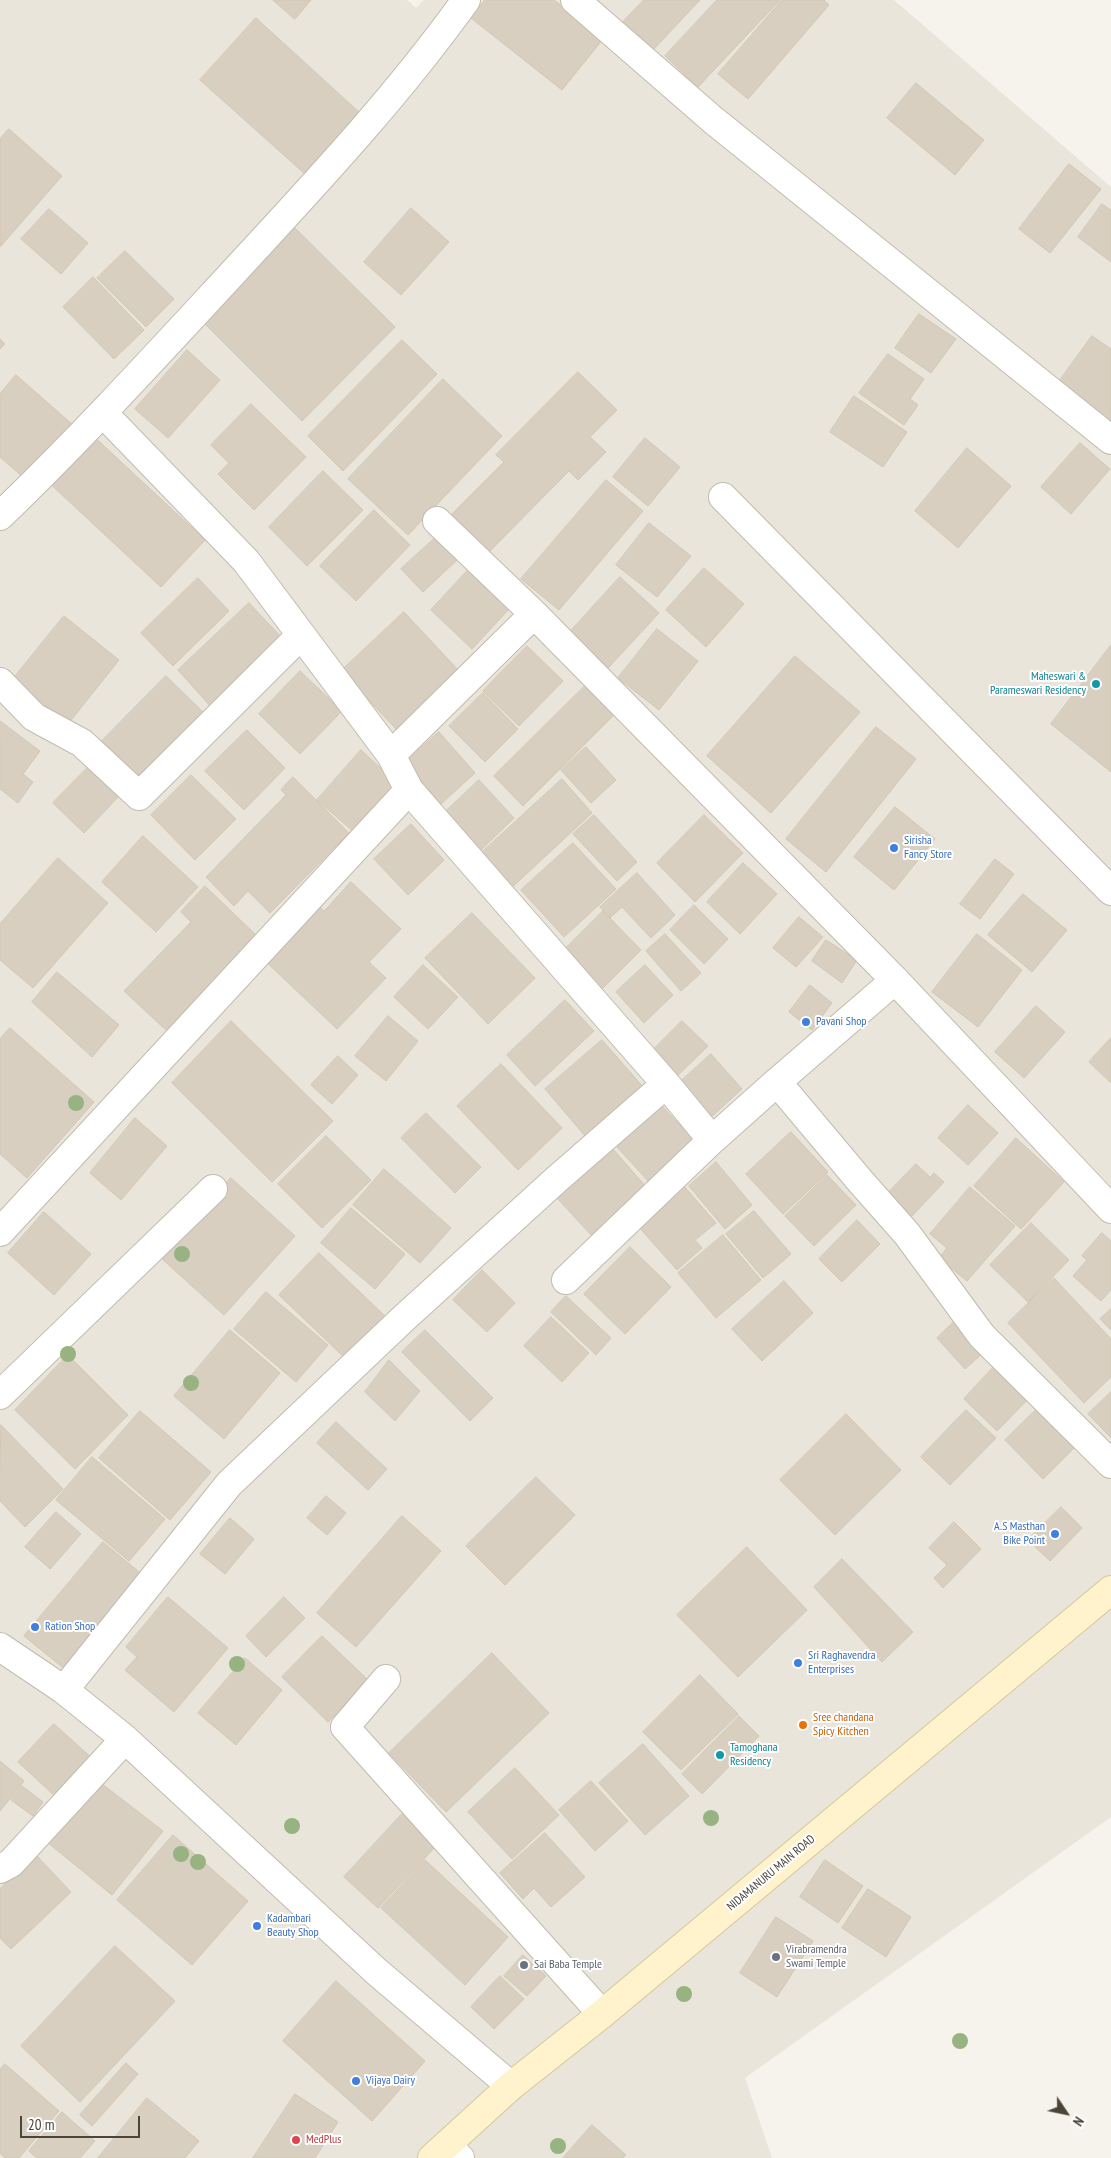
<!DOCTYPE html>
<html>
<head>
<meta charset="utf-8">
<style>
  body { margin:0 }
  #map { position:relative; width:1111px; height:2158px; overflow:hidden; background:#f6f3ec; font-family:"PT Sans Narrow",sans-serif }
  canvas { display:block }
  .north { position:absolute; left:1041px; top:2088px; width:50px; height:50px; -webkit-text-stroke:4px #fff; paint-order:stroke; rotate:124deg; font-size:14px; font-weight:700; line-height:20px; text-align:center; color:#4b4439 }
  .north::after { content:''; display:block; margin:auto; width:18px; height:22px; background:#4b4439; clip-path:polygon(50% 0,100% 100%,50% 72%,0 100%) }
  .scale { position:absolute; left:20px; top:2116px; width:120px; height:22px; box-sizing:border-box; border:2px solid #4b4439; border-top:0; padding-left:6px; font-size:15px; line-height:18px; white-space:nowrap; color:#4b4439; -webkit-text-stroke:4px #fff; paint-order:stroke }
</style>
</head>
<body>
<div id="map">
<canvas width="1111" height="2158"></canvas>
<div class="north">N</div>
<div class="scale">20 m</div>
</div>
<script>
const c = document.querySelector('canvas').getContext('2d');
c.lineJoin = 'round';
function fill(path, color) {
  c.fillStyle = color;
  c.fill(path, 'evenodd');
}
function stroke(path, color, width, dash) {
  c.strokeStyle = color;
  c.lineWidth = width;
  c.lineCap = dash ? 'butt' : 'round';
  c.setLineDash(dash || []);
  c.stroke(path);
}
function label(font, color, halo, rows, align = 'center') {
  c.font = font + ' "PT Sans Narrow",sans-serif';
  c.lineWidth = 4;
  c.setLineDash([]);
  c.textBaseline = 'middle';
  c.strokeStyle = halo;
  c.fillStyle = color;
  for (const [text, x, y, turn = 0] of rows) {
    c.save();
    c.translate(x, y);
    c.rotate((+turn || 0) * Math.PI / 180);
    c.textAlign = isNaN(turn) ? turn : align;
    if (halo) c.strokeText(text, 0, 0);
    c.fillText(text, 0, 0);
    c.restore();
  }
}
const residential = new Path2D(`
  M0 0H407L416 8 424 0H894L1111 187V1817L745 2078 772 2158H0Z`);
const building = new Path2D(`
  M273 0H311L295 19Z
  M485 0H554L603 39 562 90 471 18Z
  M644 0H700L652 51 622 23Z
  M717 0H780L698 87 665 56Z
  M782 0H824L829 5 748 99 718 74Z
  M256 18 360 113 305 174 200 80Z
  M916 83 984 140 955 175 887 118Z
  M9 129 62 176 0 247V139Z
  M1069 164 1101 189 1050 253 1019 229Z
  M1102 204 1111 210V262L1078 237Z
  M411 208 449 242 401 295 364 262Z
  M49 209 88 243 61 274 21 239Z
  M293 226 395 327 302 421 201 320Z
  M125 251 174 299 146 327 97 278Z
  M93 277 144 330 114 359 63 307Z
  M919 314 956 339 931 373 895 348Z
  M1092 336 1111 349V421L1058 383Z
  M0 339 5 344 0 349Z
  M402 340 437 374 343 471 308 436Z
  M187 350 220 380 168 438 135 409Z
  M888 354 924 379 910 399 918 405 904 425 859 393Z
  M578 372 617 410 590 437 606 452 578 480 569 471 487 554 449 517 504 462 496 455Z
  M16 375 73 425 25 479 0 457V394Z
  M443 379 502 436 408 535 348 479Z
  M854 396 907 432 883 467 830 432Z
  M251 404 306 457 254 510 218 474 229 463 211 445Z
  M90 433 205 540 161 587 46 480Z
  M645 438 680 467 648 506 613 477Z
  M1080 443 1110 469 1071 514 1041 487Z
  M967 448 1011 486 958 548 915 511Z
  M323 471 363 510 307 566 269 527Z
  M606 480 643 511 559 610 521 579Z
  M374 510 410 545 356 601 320 566Z
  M649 523 691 556 657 597 616 565Z
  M436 537 457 560 423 592 401 569Z
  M470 568 511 607 472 649 431 610Z
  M704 568 744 604 706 647 666 610Z
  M620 577 659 613 608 668 569 633Z
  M198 578 229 611 173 666 141 633Z
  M249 603 284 640 212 708 178 670Z
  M404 612 460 672 398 731 341 671Z
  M64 616 119 660 68 724 13 679Z
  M657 629 698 661 659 710 618 678Z
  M1111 645V772L1051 724Z
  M527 646 563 681 519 726 483 691Z
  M795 656 860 712 771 813 707 756Z
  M300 671 342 711 300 754 259 714Z
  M166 676 204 713 135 783 97 746Z
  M588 683 616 713 523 806 494 776Z
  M483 693 518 729 485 762 449 726Z
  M0 721 40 751 23 774 33 782 18 803 0 789Z
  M876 727 916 759 826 872 786 839Z
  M247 730 285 768 244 810 205 771Z
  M439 732 475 773 441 804 405 762Z
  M586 747 616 780 591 803 561 770Z
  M361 750 397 783 354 832 317 800Z
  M90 765 121 794 84 833 53 803Z
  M191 775 236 819 195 860 151 815Z
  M293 777 349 833 270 913 248 891 234 906 206 877 286 795 281 790Z
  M562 779 592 813 509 890 478 856Z
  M479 780 514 818 478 853 442 815Z
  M895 807 935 839 894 890 854 857Z
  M594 815 637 862 617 881 573 834Z
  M704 815 743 853 695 902 657 863Z
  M411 824 444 860 408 895 374 859Z
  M143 836 198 887 156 932 102 882Z
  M573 843 616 889 564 937 521 890Z
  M58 858 108 903 33 988 0 960V924Z
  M995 859 1014 874 980 919 960 904Z
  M743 863 777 894 740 934 707 902Z
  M637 873 675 915 651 938 622 907 610 918 600 907Z
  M351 882 401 929 369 962 386 978 337 1029 260 956 313 900 324 911Z
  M205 886 257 936 167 1031 124 991 191 922 181 912Z
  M1023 894 1067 930 1032 972 988 935Z
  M694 905 728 939 704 964 670 930Z
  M603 911 641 950 596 995 558 956Z
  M472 913 535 978 488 1024 425 958Z
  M799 917 823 937 796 967 773 948Z
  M665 934 701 973 681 991 646 951Z
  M977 934 1022 970 978 1027 932 992Z
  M826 940 857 960 842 983 812 961Z
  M423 965 458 997 428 1029 394 997Z
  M645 965 673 995 644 1023 616 992Z
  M57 972 119 1025 92 1057 32 1002Z
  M810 985 832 1003 812 1030 789 1012Z
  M565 1000 594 1031 535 1086 507 1055Z
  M1036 1006 1065 1032 1024 1078 995 1052Z
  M388 1016 418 1041 386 1081 355 1056Z
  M231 1021 333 1121 272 1182 172 1083Z
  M682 1021 708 1046 672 1081 647 1056Z
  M10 1028 94 1102 27 1178 0 1154V1039Z
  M1111 1038V1083L1089 1062Z
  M602 1040 644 1088 586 1137 545 1089Z
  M711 1054 742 1089 709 1119 678 1084Z
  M338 1056 358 1075 332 1104 311 1085Z
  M501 1064 562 1128 518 1170 457 1106Z
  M661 1105 694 1140 649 1182 617 1147Z
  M968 1105 998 1133 968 1165 938 1138Z
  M426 1113 481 1167 455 1193 401 1138Z
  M135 1118 167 1146 121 1200 90 1173Z
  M791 1132 828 1172 783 1214 746 1174Z
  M326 1136 371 1180 322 1228 278 1184Z
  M1016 1138 1064 1182 1021 1229 974 1186Z
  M612 1148 648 1189 594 1238 557 1198Z
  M716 1162 752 1205 725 1229 689 1186Z
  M916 1164 930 1177 934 1173 944 1182 912 1216 888 1193Z
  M384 1169 451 1228 420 1263 353 1205Z
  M827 1175 856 1205 814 1246 785 1216Z
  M231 1178 295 1236 224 1315 160 1257Z
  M683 1185 716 1223 695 1240 702 1248 677 1270 637 1225Z
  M970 1187 1015 1226 967 1281 939 1258 947 1248 930 1234Z
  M351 1208 405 1254 375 1289 321 1243Z
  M754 1211 791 1254 763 1278 726 1234Z
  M44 1212 91 1254 54 1295 8 1253Z
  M857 1220 880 1244 842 1282 819 1259Z
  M1031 1223 1069 1260 1028 1302 990 1265Z
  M1102 1233 1111 1241V1290L1101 1301 1073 1276 1087 1260 1082 1256Z
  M723 1235 761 1280 716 1318 678 1273Z
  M630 1247 671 1287 625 1334 584 1294Z
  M319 1253 386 1317 346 1359 279 1295Z
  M482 1270 515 1303 487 1332 453 1300Z
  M1054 1278 1111 1339V1377L1084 1403 1008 1323Z
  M784 1281 813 1313 762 1361 732 1329Z
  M266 1292 328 1345 296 1382 234 1329Z
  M566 1296 611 1338 596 1355 551 1312Z
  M1111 1309V1330L1100 1319Z
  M551 1317 589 1353 562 1382 524 1346Z
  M956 1320 984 1352 965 1369 937 1338Z
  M230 1330 280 1373 224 1439 174 1396Z
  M425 1330 493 1398 470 1421 402 1352Z
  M68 1355 128 1415 75 1469 15 1410Z
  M1002 1358 1036 1391 997 1431 964 1399Z
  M389 1360 420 1391 395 1421 365 1392Z
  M1111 1392V1438L1088 1414Z
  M1039 1407 1077 1445 1043 1479 1005 1440Z
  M966 1410 996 1438 950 1485 921 1457Z
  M140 1411 211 1472 170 1520 99 1458Z
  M846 1414 901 1470 835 1535 780 1480Z
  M336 1422 387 1469 368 1490 317 1443Z
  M1 1425 63 1489 25 1527 0 1501Z
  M92 1457 165 1519 129 1561 56 1500Z
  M536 1477 575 1515 505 1585 466 1546Z
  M326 1496 346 1513 327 1535 307 1518Z
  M1061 1507 1082 1528 1050 1561 1028 1540Z
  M56 1512 81 1534 50 1569 25 1547Z
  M402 1516 441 1551 356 1647 317 1613Z
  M230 1518 254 1539 225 1574 200 1554Z
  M954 1522 981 1549 943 1588 934 1578 947 1565 929 1548Z
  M103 1542 145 1577 67 1671 24 1636Z
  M747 1547 807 1610 738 1677 677 1615Z
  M842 1559 913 1632 882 1662 814 1587Z
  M168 1597 228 1648 174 1712 125 1670 137 1657 126 1647Z
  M284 1597 305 1618 266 1657 246 1636Z
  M322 1636 368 1680 328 1722 282 1677Z
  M492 1653 549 1713 446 1812 389 1753Z
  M245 1658 282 1690 236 1745 198 1713Z
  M700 1675 738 1714 681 1770 643 1732Z
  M739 1716 759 1736 702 1794 682 1774Z
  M54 1724 93 1759 57 1798 18 1762Z
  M643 1744 689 1796 645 1835 599 1783Z
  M0 1761 24 1781 0 1811Z
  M515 1768 559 1815 512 1859 468 1812Z
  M97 1780 163 1831 112 1895 47 1842Z
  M591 1781 628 1821 595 1851 559 1810Z
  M22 1786 43 1802 33 1816 11 1800Z
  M402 1814 437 1845 378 1908 344 1877Z
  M545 1833 585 1877 551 1907 534 1888 523 1899 500 1873Z
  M173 1835 248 1901 192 1965 117 1900Z
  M36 1855 71 1892 11 1949 0 1938V1889Z
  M425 1860 508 1937 465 1985 381 1908Z
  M825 1860 863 1886 838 1923 800 1897Z
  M868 1889 911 1917 886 1957 842 1928Z
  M776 1917 813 1941 777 1997 740 1973Z
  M115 1946 175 2001 80 2102 21 2046Z
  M523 1955 546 1976 527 1996 504 1976Z
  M500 1976 524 1999 494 2029 471 2007Z
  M336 1981 425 2061 372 2121 283 2041Z
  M126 2063 138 2074 92 2126 80 2115Z
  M5 2064 59 2111 19 2158H5L0 2153V2069Z
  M295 2094 338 2122 315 2158H253Z
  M147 2098 199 2141 185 2158H98Z
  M62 2112 95 2141 80 2158H37L29 2151Z
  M592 2125 626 2155 623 2158H563Z`);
const minor = new Path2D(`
  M575 0 713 120 1111 440
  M103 413 246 561 391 755
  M723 497 1111 891
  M0 516C80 439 155 357 230 276 312 187 396 98 466 0
  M437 521 534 614
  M0 682 34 717 82 743 139 796 301 635
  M409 790 666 1084 712 1140
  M777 1082 895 980
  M0 1232 409 790 391 755 534 614 895 980 1111 1209
  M566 1280 712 1140 777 1082 861 1182 907 1234 982 1336 1111 1464
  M0 1395 213 1189
  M0 1647 64 1690 125 1739 377 1972 511 2086
  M386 1679 345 1727 602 2014
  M64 1690 229 1484 404 1318 557 1179 666 1084
  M0 1869 11 1863 125 1739
  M447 2145 460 2158`);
const secondary = new Path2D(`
  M432 2158 511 2086 602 2014 1111 1590`);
const trees = [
  [76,1103],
  [182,1254],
  [68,1354],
  [191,1383],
  [237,1664],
  [711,1818],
  [292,1826],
  [181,1854],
  [198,1862],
  [684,1994],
  [960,2041],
  [558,2146]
];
const markers = [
  [1096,684,5,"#0f9aa8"],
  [894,848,5,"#3f7fe0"],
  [806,1022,5,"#3f7fe0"],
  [1055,1534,5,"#3f7fe0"],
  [35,1627,5,"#3f7fe0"],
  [798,1663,5,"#3f7fe0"],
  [803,1725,5,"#e8710a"],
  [720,1755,5,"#0f9aa8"],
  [257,1926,5,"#3f7fe0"],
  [776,1957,5,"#6b7280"],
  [524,1965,5,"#6b7280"],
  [356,2081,5,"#3f7fe0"],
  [296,2140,5,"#e0444e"]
];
const cultureNames = [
  ["Maheswari &",1086,677],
  ["Parameswari Residency",1086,691],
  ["Tamoghana",730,1748,"left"],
  ["Residency",730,1762,"left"]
];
const shopNames = [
  ["Sirisha",904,841],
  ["Fancy Store",904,855],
  ["Pavani Shop",816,1022],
  ["A.S Masthan",1045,1527,"right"],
  ["Bike Point",1045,1541,"right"],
  ["Ration Shop",45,1627],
  ["Sri Raghavendra",808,1656],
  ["Enterprises",808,1670],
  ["Kadambari",267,1919],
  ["Beauty Shop",267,1933],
  ["Vijaya Dairy",366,2081]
];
const foodNames = [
  ["Sree chandana",813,1718],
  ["Spicy Kitchen",813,1732]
];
const streetNames = [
  ["NIDAMANURU MAIN ROAD",771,1873,-40]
];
const worshipNames = [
  ["Virabramendra",786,1950],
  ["Swami Temple",786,1964],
  ["Sai Baba Temple",534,1965]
];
const healthNames = [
  ["MedPlus",306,2140]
];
fill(residential, '#eae5da');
fill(building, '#d8cfc1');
stroke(building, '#d3c7b4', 1);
stroke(minor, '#c2bbae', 30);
stroke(secondary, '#d6c79b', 30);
stroke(minor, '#fff', 28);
stroke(secondary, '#fff3cd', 28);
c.fillStyle = '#97b381';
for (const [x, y] of trees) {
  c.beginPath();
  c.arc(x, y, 8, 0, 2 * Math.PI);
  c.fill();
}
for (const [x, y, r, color] of markers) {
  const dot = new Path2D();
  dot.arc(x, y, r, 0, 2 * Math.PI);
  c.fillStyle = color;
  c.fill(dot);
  stroke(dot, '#fff', 2);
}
label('12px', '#0d838f', '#fff', cultureNames, 'right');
label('12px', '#366cbe', '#fff', shopNames, 'left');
label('12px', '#c56008', '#fff', foodNames, 'left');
label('12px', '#4b4439', '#fff', streetNames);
label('12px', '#5b616d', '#fff', worshipNames, 'left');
label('12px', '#be3a42', '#fff', healthNames, 'left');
</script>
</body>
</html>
